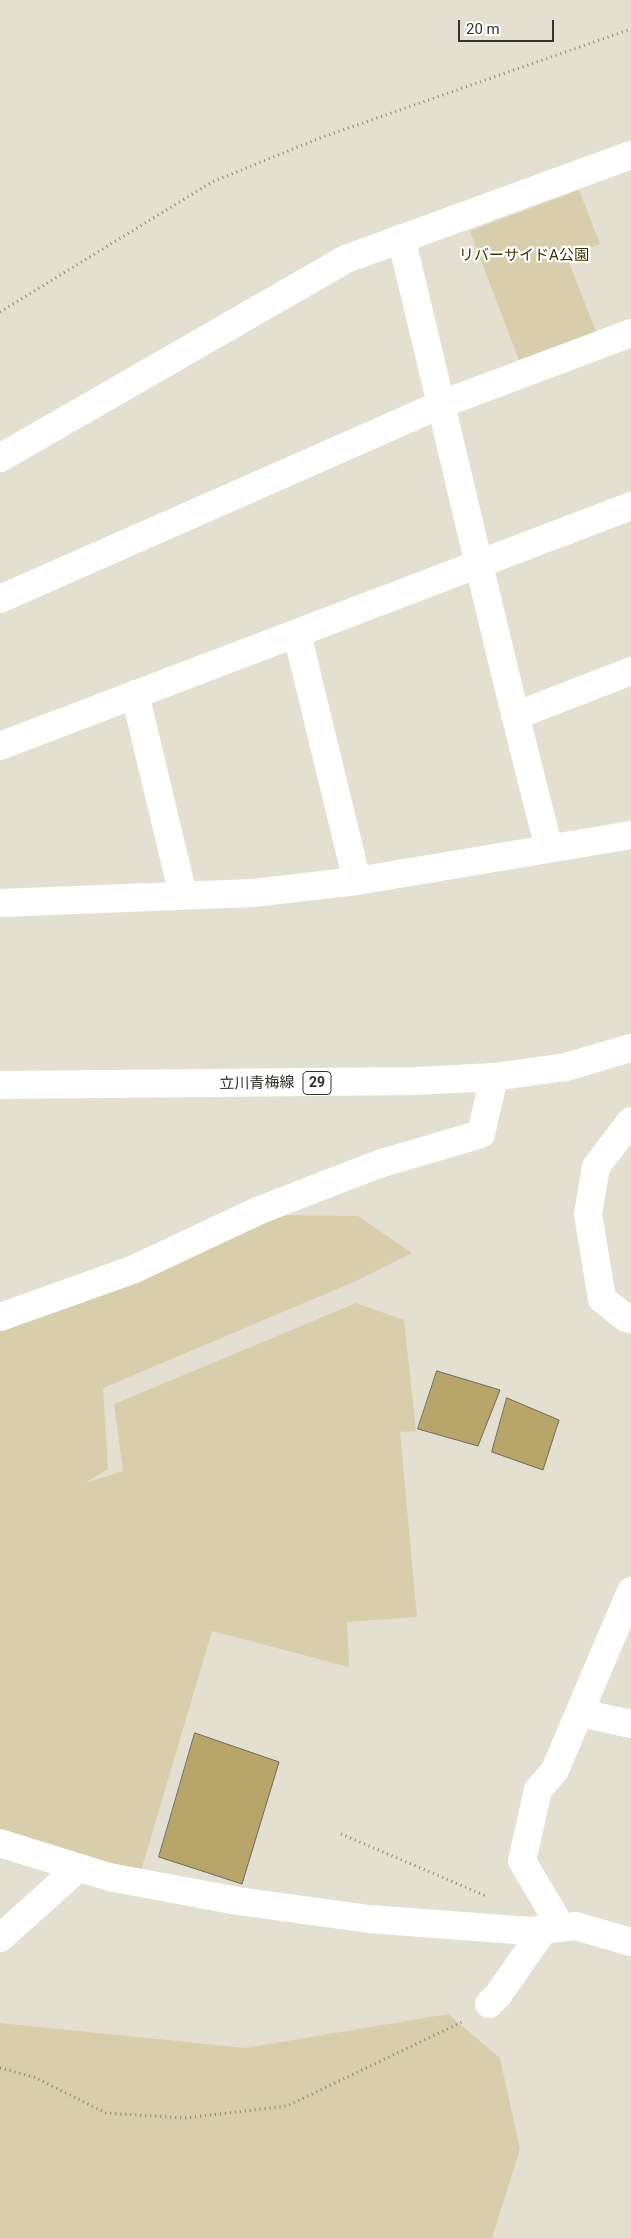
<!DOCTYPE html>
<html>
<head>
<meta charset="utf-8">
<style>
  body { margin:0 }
  #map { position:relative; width:631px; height:2238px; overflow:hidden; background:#e4e0d1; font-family:Roboto,sans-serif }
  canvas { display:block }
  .scale { position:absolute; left:458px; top:20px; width:96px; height:22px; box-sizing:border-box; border:2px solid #35332d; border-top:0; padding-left:6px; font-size:15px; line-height:18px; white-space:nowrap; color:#35332d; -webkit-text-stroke:4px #fff; paint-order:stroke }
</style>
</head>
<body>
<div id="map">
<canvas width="631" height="2238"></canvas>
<div class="scale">20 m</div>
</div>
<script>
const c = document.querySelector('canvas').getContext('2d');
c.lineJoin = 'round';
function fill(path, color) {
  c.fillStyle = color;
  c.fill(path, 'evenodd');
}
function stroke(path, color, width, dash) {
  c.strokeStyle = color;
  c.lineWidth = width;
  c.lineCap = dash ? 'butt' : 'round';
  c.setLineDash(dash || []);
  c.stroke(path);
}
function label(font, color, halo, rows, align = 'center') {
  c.font = font + ' Roboto,"Noto Sans JP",sans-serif';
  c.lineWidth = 4.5;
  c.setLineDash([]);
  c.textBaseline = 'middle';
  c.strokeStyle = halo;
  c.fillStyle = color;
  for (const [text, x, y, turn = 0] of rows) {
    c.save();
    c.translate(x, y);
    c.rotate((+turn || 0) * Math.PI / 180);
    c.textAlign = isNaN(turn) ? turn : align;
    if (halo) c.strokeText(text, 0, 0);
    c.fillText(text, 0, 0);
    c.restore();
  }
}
const green = new Path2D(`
  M579 190 600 244 567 257 596 332 519 360 470 231Z
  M270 1215 358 1216 412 1253 356 1281 103 1388 108 1469 85 1483 123 1471 114 1404 356 1303 404 1320 416 1431 400 1432 417 1617 347 1622 349 1667 212 1631 141 1871 0 1833V1324Z
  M448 2014 500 2058 520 2149 492 2238H0V2023L245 2048Z`);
const building = new Path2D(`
  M437 1371 500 1390 478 1446 418 1429Z
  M507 1398 559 1420 543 1470 492 1452Z
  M195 1733 279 1762 242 1884 159 1857Z`);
const path = new Path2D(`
  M0 312 212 182 320 138 631 29
  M341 1834 486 1896
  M0 2068 34 2077 106 2113 185 2118 287 2106 464 2021`);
const minor = new Path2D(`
  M401 238C451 441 496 646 549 848
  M0 458 346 259 631 155
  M0 599 442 404 631 333
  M297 634 357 881
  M135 694 183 895
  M515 716 631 671
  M0 746 631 506
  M0 903 253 893 357 881 631 835
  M631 1121 596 1167 588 1214 602 1299 626 1318 631 1319
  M0 1317 132 1270 260 1210 379 1164 481 1134 494 1077
  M581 1713 631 1724
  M0 1843 109 1877 238 1901 369 1919 530 1931 576 1926 631 1942
  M561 1927 522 1861 538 1790 555 1770 631 1591
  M0 1938 78 1868
  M489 2004 498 1995 544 1929`);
const major = new Path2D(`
  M0 1085 415 1081 494 1077 566 1067 631 1048`);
const shields = [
  [317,1083,28]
];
const shieldNames = [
  ["29",317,1083]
];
const parkNames = [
  ["リバーサイドA公園",524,256]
];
const streetNames = [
  ["立川青梅線",257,1084,-1]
];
fill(green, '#d9ceab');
fill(building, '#b8a56a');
stroke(building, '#6d695c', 1);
stroke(path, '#88857b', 3, [1, 4]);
stroke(minor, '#fff', 28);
stroke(major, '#fff', 28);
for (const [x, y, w] of shields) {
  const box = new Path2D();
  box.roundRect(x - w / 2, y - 11.5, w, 23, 4);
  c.fillStyle = '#fff';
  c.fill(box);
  stroke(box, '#35332d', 1);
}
label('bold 14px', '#35332d', null, shieldNames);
label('15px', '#403200', '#fff', parkNames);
label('15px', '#35332d', '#fff', streetNames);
</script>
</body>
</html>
